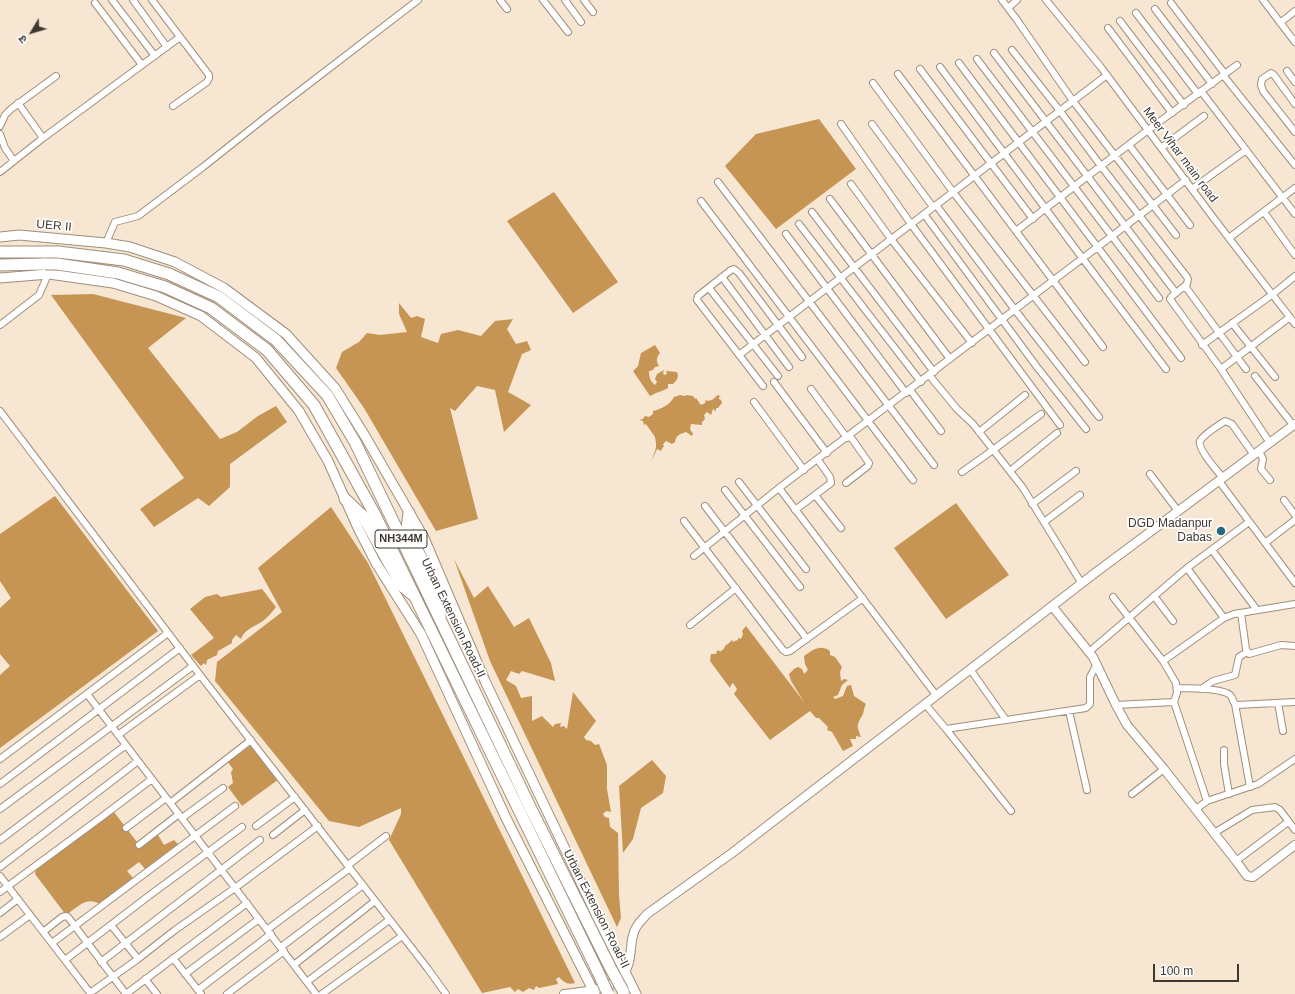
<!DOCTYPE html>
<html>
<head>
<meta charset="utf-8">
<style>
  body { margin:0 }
  #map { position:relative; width:1295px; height:994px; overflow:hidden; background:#f7e6d1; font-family:Helvetica,"Noto Sans Devanagari",sans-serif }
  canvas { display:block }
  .north { position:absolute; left:12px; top:12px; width:40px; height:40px; -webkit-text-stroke:3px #fff; paint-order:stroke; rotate:232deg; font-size:11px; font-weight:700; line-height:16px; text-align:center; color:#3f3830 }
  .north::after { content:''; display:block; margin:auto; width:14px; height:18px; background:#3f3830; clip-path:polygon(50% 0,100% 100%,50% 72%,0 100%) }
  .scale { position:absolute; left:1153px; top:964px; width:86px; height:18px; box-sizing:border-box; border:2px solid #3f3830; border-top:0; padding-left:5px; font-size:12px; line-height:14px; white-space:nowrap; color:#3f3830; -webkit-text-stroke:3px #fff; paint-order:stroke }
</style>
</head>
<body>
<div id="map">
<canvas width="1295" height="994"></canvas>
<div class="north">उ</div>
<div class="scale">100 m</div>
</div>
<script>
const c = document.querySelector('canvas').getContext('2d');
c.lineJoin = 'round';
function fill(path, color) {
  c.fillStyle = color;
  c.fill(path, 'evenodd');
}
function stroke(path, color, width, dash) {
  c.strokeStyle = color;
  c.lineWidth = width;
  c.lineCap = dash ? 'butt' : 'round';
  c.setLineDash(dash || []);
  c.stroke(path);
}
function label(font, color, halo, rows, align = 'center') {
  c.font = font + ' Helvetica,sans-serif';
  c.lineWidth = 3.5;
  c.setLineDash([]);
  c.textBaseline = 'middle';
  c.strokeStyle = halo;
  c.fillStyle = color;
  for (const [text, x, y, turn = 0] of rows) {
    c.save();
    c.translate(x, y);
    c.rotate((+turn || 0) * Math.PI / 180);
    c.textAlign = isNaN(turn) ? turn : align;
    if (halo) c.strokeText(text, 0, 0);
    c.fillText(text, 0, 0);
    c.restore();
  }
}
const water = new Path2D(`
  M819 119 856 169 776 229 725 166 756 134Z
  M554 192 618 282 573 313 507 221Z
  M93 294 186 318 148 348 220 439 237 432 258 416 276 406 287 422 230 464V487L209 506 198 498 154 527 140 509 184 478 51 295Z
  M399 303 411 318 417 316 425 319 421 337 438 343 441 334 458 330 481 336 495 321 513 319 507 329 516 344 527 341 531 350 522 354 508 392 531 405 504 432 495 390 477 386 455 411 450 408 478 519 436 531 364 408 336 368 342 352 359 342 367 333 380 335 407 332 399 314Z
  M655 345 660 353C656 358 656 361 659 366L655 367 653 370 649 371C649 377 650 381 655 385L657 382 655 379 657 374 664 370 663 373 664 375 667 374 666 371 677 372C679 377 677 380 673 384H668V388C663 391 657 392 650 396L633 371 638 366 641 353Z
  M680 395 685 396 687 395 693 396 695 399 696 398 701 405 705 403 706 399 707 401 712 400 718 395 721 397H719V399L721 400 722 403 718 408H716V411L713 409 711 415 707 412 704 415 705 419 702 422V425L691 424 690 429 693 434 692 436 686 432C680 434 676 435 675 442L672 444 666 441 663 444 664 447H663L661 451 657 449 651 462 656 448V443L655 437 646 424 644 425 643 421 639 420 643 419 645 416 649 417 653 414V411C661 409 670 405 674 397Z
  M55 496 158 631 0 748V675L10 666 0 654V608L11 598 0 581V534Z
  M956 503 1009 575 946 619 894 548Z
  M331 507 368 563 575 983C567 985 564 982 559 977L556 979 558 984 539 988 536 986 534 990 529 988 523 992 518 989 515 992 510 987 482 993 389 840 401 814V808L359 827 329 821 215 681 217 662 282 612 258 568Z
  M454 559 474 598 488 586 514 627 529 618 551 663 555 681 522 671 519 674 511 671 506 680 516 686 521 698 532 696V721L542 716 553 727 555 724 561 723 560 727 564 726 567 729 573 692 596 721 584 737 586 740 591 741 595 745 599 744 607 765V789L611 812 606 811 603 814 605 817 609 818 610 827 618 833 619 895 621 918 617 927 490 661Z
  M262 589 276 607C272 612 268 617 263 621 256 626 244 629 241 639L236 635 232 640V643L218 651 217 655 207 660 206 665 204 663 201 666 191 655 214 638 190 609 205 597 217 594 221 597Z
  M746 626 804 702 791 681 789 674 794 669 798 667 802 669 804 674 808 670 805 664 804 656C813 650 820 644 830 651V655L835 657 842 667 840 672 841 681 844 679 848 680 842 685 838 695 833 697 835 699 843 696 847 686 851 685 854 696 866 704C864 707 864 711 863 714 857 725 856 724 861 737L856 736V739H850L853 746 843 751 832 732 827 730 828 727 819 718H816L810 711 770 740 734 694 737 689 733 683 731 685 730 688 710 661 711 654H716L717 651 719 650 720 652 722 650H723L726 645 728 644 733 639 732 642 738 640V638L741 639 743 634 742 631Z
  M253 744 279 779 242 806 228 787 233 783 231 772 233 769 228 762Z
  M652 760 666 776 663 793 641 808 633 839 623 853 619 786Z
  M114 812 140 846 158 835 164 845 174 840 179 845 146 870 139 862 127 871 134 879 100 904C86 896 78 907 66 915L35 874 36 869Z`);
const street = new Path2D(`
  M112 0 155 56
  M133 0 167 47
  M152 0 209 75V78L207 82 173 106
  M500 0 507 9
  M543 0 568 32
  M565 0 581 22
  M584 0 593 12
  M1002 0 1017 20 1073 101 1176 235
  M1046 0 1100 66 1212 216 1295 324
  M1263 0 1295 42
  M95 3 142 65
  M1171 3 1225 74
  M1008 8 1017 0
  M1155 9 1212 84
  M1136 13 1198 94
  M1120 21 1184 105
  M1280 23 1295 11
  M1108 28 1172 113
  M1012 50 1060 111 1101 166 1187 277 1188 279 1187 284 1171 297 1170 299 1221 369 1270 443
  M994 53 1176 293
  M977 59 1159 298
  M959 63 1181 358
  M940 67 1083 259 1166 369
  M920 69 1033 219
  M1287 71 1295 82
  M898 74 1103 347
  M1223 75 1295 165
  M873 83 953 192 1085 362
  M1201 91 1295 214
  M18 103 43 138
  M1295 104 1274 75 1271 73 1262 79 1261 85 1263 91 1295 132
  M841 124 911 224 1060 425
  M872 124 933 207
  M0 126 5 115 11 109 56 76
  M0 134 5 148 14 161
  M1129 145 1190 225
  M1161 148 1204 116
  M0 172 43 138 180 37
  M718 182 934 465
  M851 184 891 239 972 343
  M1192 189 1246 150
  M830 199 950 359
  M701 201 913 480
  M936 205 1015 310 1099 417
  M812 212 934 372
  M1264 212 1295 255
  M924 214 1037 367 1086 429
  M799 224 921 382
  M1016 231 1148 130 1237 65
  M786 234 906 393
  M1229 238 1295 188
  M106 243 115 222 138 216 203 167 271 113 418 0
  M722 277 789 367
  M1185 286 1237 357 1246 369
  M709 288 778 376
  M1232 323 1275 377
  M0 325 39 295 49 272
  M1202 345 1273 294 1295 276
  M739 355 1107 75
  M1221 369 1290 317
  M929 375 957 409 973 424 1023 488 1082 584
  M1255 376 1293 425
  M774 382 827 453
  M763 386 697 300 698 296 731 270 734 269 739 273 802 357
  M811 389 847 438
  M910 390 941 431
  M754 402 804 470
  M0 411 200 675 428 969 446 994
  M979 432 1025 395
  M1259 451 1263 459 1261 469 1270 480
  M1010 471 1057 433
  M962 472 993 450 1041 414
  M1150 474 1178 511
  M1223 478C1218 472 1197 448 1200 441 1204 434 1219 425 1225 421L1232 424 1254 455
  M1219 481 1295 583
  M739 482 806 569
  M846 483 868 466 869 463 850 436
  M779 488 936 695
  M725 490 800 587
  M815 495 841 528
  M1284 500 1295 515
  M1032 504 1076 471
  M705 506 807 639
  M795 510 831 483 830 477 818 460
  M684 521 783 650 786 652 790 651 863 598
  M1044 522 1080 495
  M1265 543 1295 520
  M1212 550 1257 610
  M694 556 779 488 1186 180
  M1187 568 1224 618
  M1154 596 1173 621
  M1113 597 1163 661 1176 683 1177 693 1174 702 1116 705
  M1241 613 1246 649 1249 654 1281 645 1295 646
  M690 625 736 588
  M1089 652 1187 568 1249 522
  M1163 661 1224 618 1234 614 1295 604
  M970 669 1006 720
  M1177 688C1189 688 1222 688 1230 695 1234 699 1232 703 1237 705L1295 702
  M1201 689 1213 681 1235 675 1239 657 1247 652
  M87 694 316 994
  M1174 702 1207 801 1196 809
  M1278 703 1283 731
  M925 704 946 729 1086 708 1090 704V677L1097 664
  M1235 704 1250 787
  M1069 711 1087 790
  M946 729 1011 811
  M118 735 200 675
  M1224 750V764L1229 794
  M0 759 168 633
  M0 784 180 648
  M1132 794 1164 769
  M1207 801 1258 784 1295 759
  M170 803 251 740
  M0 809 193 666
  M182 818 223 788
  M256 826 295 797
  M126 828 166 798
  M1214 833 1252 810 1275 807 1280 810 1295 830
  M273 835 305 810
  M0 840 126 745
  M139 845 179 814
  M1236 861 1288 822
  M348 865 386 836
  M0 867 138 761
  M0 876 91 994
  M0 892 103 816 152 779
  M0 913 18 899
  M111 925 138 959
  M268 929 350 868
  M43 932 62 917 66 916 68 917 126 994
  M0 937 30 915
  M52 943 235 806
  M281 947 363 885
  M173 958 201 994
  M65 960 150 895 242 827
  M101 962 260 840
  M295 964 375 901
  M185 974 259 919
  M145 979 157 994
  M308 981 389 920
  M198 990 271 934
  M90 993 138 959 175 930 235 888 318 826
  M126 994 247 903
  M227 994 284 951
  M322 994 402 936`);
const secondary = new Path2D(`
  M1052 606 1093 657 1116 705 1127 725 1164 769 1236 861 1247 876 1253 877 1295 845
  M564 994C588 991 622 990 629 962 632 950 630 936 637 926 640 921 644 918 647 914L732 853 1095 573 1295 424`);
const primary = new Path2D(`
  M0 237 19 235 106 243 130 247 175 262 224 288 286 334 335 388 365 436 424 538 485 681 597 916 636 994
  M0 278 49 274 113 283 156 296 201 316 256 358 299 411 328 461 358 528 376 563 421 634 506 818 595 994`);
const highway = new Path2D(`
  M0 252H46
  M58 252 124 260 169 274 219 297 276 340 327 395 355 442 531 809 610 967
  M57 264 118 273 165 287 211 308 267 350 314 405 374 513 598 972
  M0 265 45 264
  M345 499 363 516 401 585 413 595
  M409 513 407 528 441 600 440 618`);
const highwayBridge = new Path2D(`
  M46 252H58
  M45 264H57
  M610 967 623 991
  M598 972 608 994`);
const markers = [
  [1221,531,5,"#29697e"]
];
const shields = [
  [401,539,52]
];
const shieldNames = [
  ["NH344M",401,539]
];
const streetNames = [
  ["Meer Vihar main road",1180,155,53],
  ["UER II",54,226,5],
  ["Urban Extension Road-II",453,618,64],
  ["Urban Extension Road-II",596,909,63]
];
const poiNames = [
  ["DGD Madanpur",1212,524],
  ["Dabas",1212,538]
];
fill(water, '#c69453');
stroke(street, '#9f8f7c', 8);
stroke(secondary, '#9f8f7c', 10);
stroke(primary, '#9f8f7c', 11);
stroke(highway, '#9f8f7c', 13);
stroke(street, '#fff', 6);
stroke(secondary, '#fff', 8);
stroke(primary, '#fff', 9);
stroke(highway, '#fff', 11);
stroke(highwayBridge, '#9f8f7c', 13, []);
stroke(highwayBridge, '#fff', 11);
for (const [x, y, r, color] of markers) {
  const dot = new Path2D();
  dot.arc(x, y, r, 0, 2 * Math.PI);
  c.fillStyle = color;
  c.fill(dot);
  stroke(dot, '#fff', 1.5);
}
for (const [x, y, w] of shields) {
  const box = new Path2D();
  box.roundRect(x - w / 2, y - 9, w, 18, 3);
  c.fillStyle = '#fff';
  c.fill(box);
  stroke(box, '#3f3830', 1);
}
label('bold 11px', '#3f3830', null, shieldNames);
label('12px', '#3f3830', '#fff', streetNames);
label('12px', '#3f3830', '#fff', poiNames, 'right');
</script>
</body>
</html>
